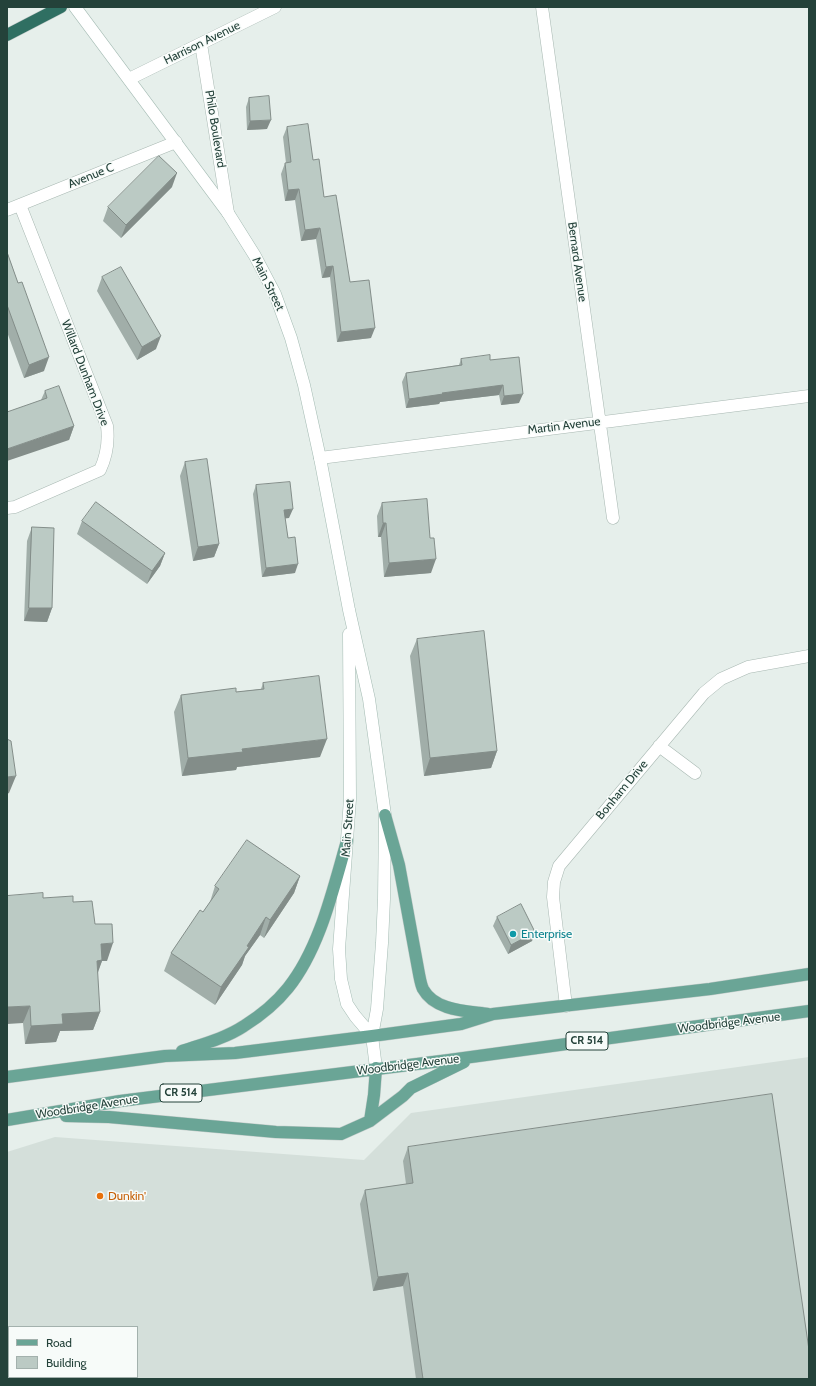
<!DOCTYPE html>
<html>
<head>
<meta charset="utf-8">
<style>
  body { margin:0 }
  #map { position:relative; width:816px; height:1386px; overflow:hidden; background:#e6efeb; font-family:Cabin,sans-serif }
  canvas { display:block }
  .frame { position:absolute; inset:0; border:8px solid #24423a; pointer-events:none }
  .legend { position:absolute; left:8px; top:1326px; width:130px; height:52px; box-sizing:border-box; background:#f7fbf9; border:1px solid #a3b1ad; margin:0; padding:5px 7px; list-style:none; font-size:12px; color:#24423a }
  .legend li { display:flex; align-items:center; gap:8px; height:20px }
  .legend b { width:20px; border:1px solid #a3b1ad }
</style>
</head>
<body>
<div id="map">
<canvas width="816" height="1386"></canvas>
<div class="frame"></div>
<ul class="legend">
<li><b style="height:5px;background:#6aa596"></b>Road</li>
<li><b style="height:11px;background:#bbcac4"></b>Building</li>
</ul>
</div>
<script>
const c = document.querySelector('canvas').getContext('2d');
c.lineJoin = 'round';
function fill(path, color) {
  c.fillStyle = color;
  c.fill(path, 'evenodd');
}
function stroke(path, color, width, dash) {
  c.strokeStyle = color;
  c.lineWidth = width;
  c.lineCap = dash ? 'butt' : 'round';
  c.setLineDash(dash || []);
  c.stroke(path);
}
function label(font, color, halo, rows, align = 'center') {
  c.font = font + ' Cabin,sans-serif';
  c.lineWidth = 3;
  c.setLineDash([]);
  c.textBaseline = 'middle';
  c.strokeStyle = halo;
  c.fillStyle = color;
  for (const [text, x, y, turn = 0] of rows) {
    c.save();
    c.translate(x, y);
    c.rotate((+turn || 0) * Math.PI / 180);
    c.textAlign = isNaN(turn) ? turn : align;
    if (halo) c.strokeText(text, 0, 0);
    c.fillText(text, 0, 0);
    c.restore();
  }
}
const built = new Path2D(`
  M809 1057V1379H7V1152L55 1137 364 1160 411 1113ZM9 1327H137V1377H9Z`);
const street = new Path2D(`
  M542 7 613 518
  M201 44 228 213
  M129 79 275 7
  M7 210 176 142
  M320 458 809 396
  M7 508 15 507 100 470C107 455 109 442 107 426L20 205
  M659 746 695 773
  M566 1006 553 897 554 882 559 866 704 693 721 679 748 667 809 656`);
const secondary = new Path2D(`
  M75 7 228 213 255 256 275 294 291 338 304 385 320 458 349 610 369 699 385 815 384 899 382 943 377 1009 372 1036 376 1068
  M349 634 350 799 339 949 341 979 347 1004 355 1016 372 1036`);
const primary = new Path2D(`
  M385 815 399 865 419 974C420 979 421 985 423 989 435 1011 467 1011 488 1014
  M182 1051C203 1044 226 1038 244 1026 260 1016 276 1003 288 988 320 948 333 889 347 841
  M7 1077 165 1056 235 1053 372 1036 461 1024 493 1014 710 989 809 974
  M66 1116 109 1117 276 1132 341 1134 370 1121 403 1096 411 1088 464 1062
  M7 1120 120 1101 449 1060 809 1011
  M370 1121 374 1095 376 1068`);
const highway = new Path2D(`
  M7 35 61 7`);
const rail = new Path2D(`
  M7 1351 9 1354
  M28 1377 30 1379`);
const wall = new Path2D(`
  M249 98 267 129 247 130 246 107Z
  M287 127 313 160 324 197 350 282 371 338 337 342 330 277 322 278 316 239 301 241 295 200 285 201 281 174 285 163H286L283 137Z
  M172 187 121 238 103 221 108 207Z
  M7 252 18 283 44 371 24 378 7 332Z
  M102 277 156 349 137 360 97 291Z
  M461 359 490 360 519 403 501 405 499 395 440 402 439 404 406 408 402 382 406 373 459 365Z
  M45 391 74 426 69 440 41 400Z
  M185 462 219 544 214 557 193 561 180 476Z
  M256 485 289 518H285L288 538 295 573 262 577 253 494Z
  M382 503 431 573 384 577 381 537H378L377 516Z
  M82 521 165 553 160 566 147 584 77 534Z
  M32 527 52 608 47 622 24 621 27 541Z
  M417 639 497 751 491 768 424 776 410 656Z
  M263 683 320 757 237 767 236 770 182 776 174 712 181 695 236 692 261 689Z
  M300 876 294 893 264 938 260 935 245 956 242 965 215 1005 164 971 171 953 203 912 210 902 215 886Z
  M43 898 73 902 95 924 107 961H102L97 973 100 1012 93 1030 60 1031 56 1042 25 1044 23 1023Z
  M497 917 535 932 532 941 508 954 493 926Z
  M408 1147 809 1379H416L403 1286 373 1291 360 1204 365 1190 406 1184 403 1161Z`);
const shadedWall = new Path2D(`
  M271 120 267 129 247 130 250 121Z
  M177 173 172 187 121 238 126 225Z
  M299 189 295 200 285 201 288 190Z
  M320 228 316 239 301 241 305 230Z
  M333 266 330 277 322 278 326 267Z
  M375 328 371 338 337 342 341 332Z
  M161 336 156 349 137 360 142 347Z
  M49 357 44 371 24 378 29 365Z
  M503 385 499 395 440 402 439 404 406 408 409 399 442 393Z
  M523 394 519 403 501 405 504 396Z
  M74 426 69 440 7 461V449Z
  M293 509 289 518 281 519 284 510Z
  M383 523H386L381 537H378Z
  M219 544 214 557 193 561 198 547Z
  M165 553 160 566 147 584 152 571Z
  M436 559 431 573 384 577 389 563Z
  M298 564 295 573 262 577 266 568Z
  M29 608H52L47 622 24 621Z
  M327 739 320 757 237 767 236 770 182 776 188 758 242 749Z
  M497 751 491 768 424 776 430 758Z
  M16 776 9 793 7 794V777Z
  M300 876 294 893 264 938 270 920Z
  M266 917 260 935 245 956 242 965 215 1005 221 987 247 946Z
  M535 932 532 941 508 954 511 945Z
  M113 943 107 961H102L96 978H90L101 944Z
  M30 1006 23 1023 7 1024V1007Z
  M100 1012 93 1030 60 1031 56 1042 25 1044 31 1026 62 1014Z
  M408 1273 403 1286 373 1291 378 1277Z`);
const building = new Path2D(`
  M269 96 271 120 250 121 249 98Z
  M308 124 313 160 319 159 324 197 336 195 350 282 369 280 375 328 341 332 333 266 326 267 320 228 305 230 299 189 288 190 285 163 291 162 287 127Z
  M159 156 177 173 126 225 108 207Z
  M7 252 18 283 22 282 49 357 29 365 7 305Z
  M121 267 161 336 142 347 102 277Z
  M490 355V360L519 357 523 394 504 396 503 385 442 393 443 394 409 399 406 373 462 365 461 359Z
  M59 386 74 426 7 449V412L47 398 45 391Z
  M207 459 219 544 198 547 185 462Z
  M290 482 293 509 284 510 288 538 295 537 298 564 266 568 256 485Z
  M427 499 430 538H434L436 559 389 563 386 523H383L382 503Z
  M96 502 165 553 152 571 82 521Z
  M32 527 54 528 52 608H29Z
  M484 631 497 751 430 758 417 639Z
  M319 676 327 739 242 749 243 752 188 758 181 695 236 688V692L264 689 263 683Z
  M7 739 11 741 16 776 7 777Z
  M247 840 300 876 270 920 266 917 247 946 249 947 221 987 171 953 200 910 203 912 219 889 215 886Z
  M43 893V898L73 896V902L92 901 95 924H112L113 943 101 944 102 960 97 961 100 1012 62 1014 63 1024 31 1026 30 1006 7 1007V896Z
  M521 904 535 932 511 945 497 917Z
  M772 1094 809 1350V1379H423L408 1273 378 1277 365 1190 413 1183 408 1147Z`);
const markers = [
  [513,934,4,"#0f9aa8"],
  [100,1196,4,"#e8710a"]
];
const shields = [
  [587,1041,42],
  [181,1093,42]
];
const shieldNames = [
  ["CR 514",587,1041],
  ["CR 514",181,1093]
];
const streetNames = [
  ["Harrison Avenue",202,43,-26],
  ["Philo Boulevard",215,129,81],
  ["Avenue C",91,176,-22],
  ["Bernard Avenue",577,262,82],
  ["Main Street",268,284,64],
  ["Willard Dunham Drive",85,373,69],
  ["Martin Avenue",564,426,-7],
  ["Bonham Drive",622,790,-50],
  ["Main Street",348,828,-86],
  ["Woodbridge Avenue",729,1023,-7],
  ["Woodbridge Avenue",408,1065,-7],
  ["Woodbridge Avenue",87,1107,-9]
];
const cultureNames = [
  ["Enterprise",521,934]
];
const foodNames = [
  ["Dunkin'",108,1196]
];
fill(built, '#d4dfda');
stroke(street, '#a8b8b2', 13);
stroke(secondary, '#a4bbb3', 13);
stroke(primary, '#c2cac8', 13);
stroke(highway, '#c2cac8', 13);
stroke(street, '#fff', 12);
stroke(secondary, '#fff', 12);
stroke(primary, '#6aa596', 12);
stroke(highway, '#2f6f62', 12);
stroke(rail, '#5f7d75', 4.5);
stroke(rail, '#f7fbf9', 3, [9]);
fill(wall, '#a1aea9');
fill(shadedWall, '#838d89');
fill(building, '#bbcac4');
stroke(building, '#838d89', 1);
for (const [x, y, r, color] of markers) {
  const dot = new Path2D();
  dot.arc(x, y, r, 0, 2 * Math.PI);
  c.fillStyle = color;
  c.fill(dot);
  stroke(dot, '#f7fbf9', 1.5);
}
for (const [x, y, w] of shields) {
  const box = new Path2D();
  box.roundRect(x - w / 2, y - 9, w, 18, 3);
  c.fillStyle = '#f7fbf9';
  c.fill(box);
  stroke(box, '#24423a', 1);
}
label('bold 11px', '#24423a', null, shieldNames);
label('12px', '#24423a', '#f7fbf9', streetNames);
label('12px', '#0d838f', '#f7fbf9', cultureNames, 'left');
label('12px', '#c56008', '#f7fbf9', foodNames, 'left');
</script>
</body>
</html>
